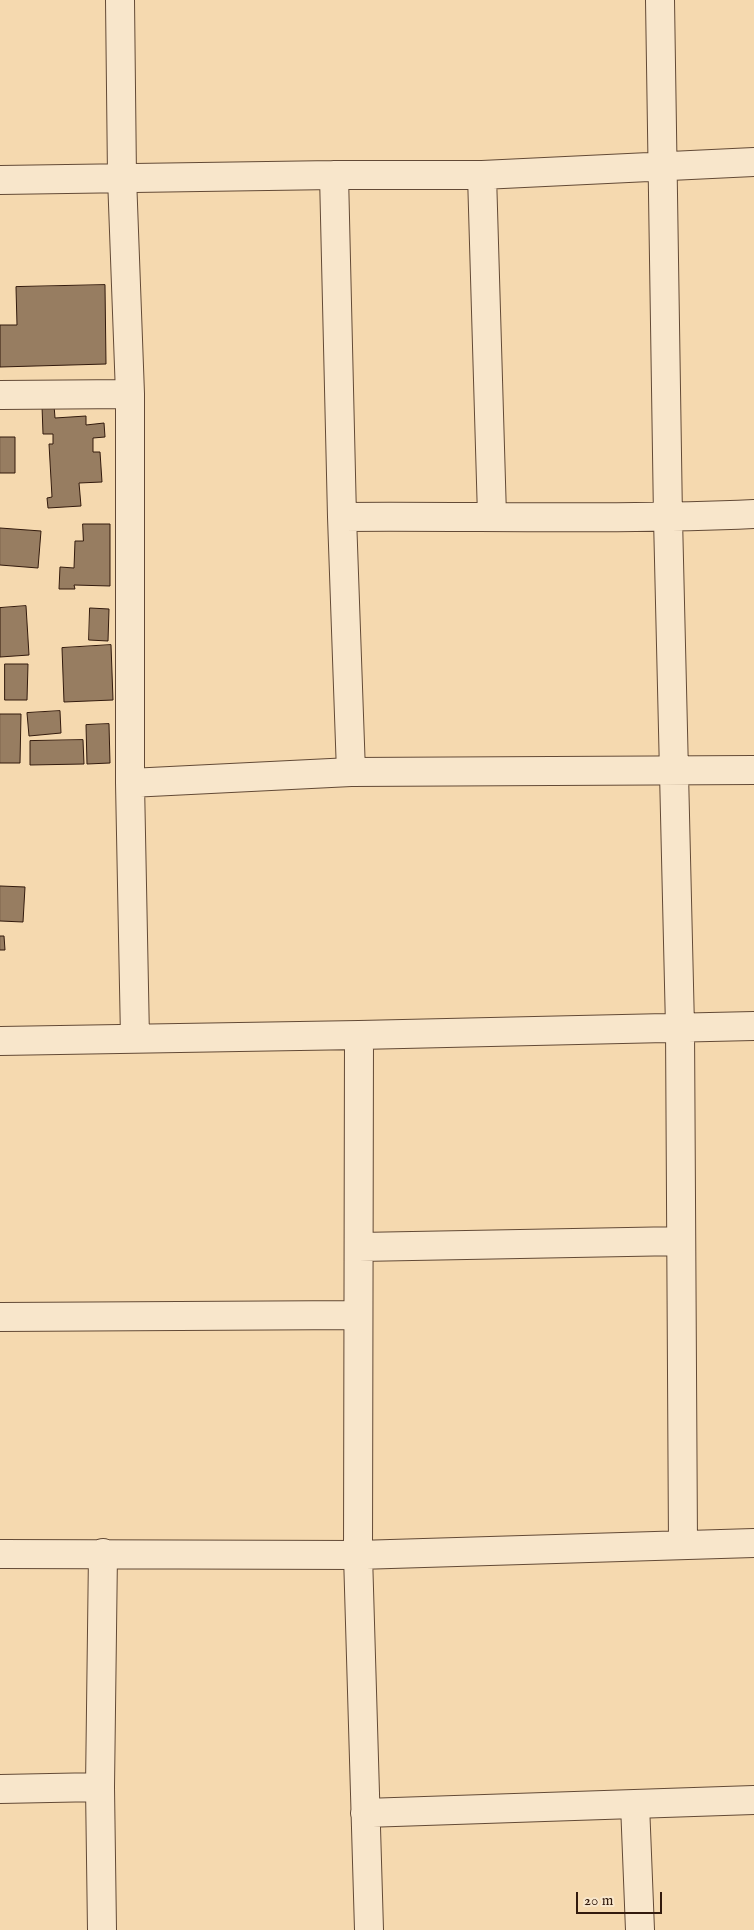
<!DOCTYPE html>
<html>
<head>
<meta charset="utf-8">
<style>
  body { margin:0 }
  #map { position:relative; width:754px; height:1930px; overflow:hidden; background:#f5d9af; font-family:"IM FELL English",serif }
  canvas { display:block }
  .scale { position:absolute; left:576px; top:1892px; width:86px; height:22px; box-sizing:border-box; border:2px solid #321a0d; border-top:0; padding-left:6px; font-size:15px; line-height:18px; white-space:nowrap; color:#321a0d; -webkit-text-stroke:4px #f8e6cb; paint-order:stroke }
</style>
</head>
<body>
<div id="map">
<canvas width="754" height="1930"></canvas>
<div class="scale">20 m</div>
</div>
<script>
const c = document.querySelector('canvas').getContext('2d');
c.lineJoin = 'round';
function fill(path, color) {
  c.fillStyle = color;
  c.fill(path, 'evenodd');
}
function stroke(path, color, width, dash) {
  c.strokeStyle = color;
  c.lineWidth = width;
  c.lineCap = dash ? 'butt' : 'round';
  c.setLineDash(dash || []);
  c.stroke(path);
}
const building = new Path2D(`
  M105 285 106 364 0 367V325H17L16 287Z
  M54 405 55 418 86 416V425L104 423 105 437 93 438V452H100L102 482 79 483 81 506 48 508 47 498 52 497 49 444H53V434H43L42 406Z
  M0 437H15V473H0Z
  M83 524H110V586L74 585 75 589H59L60 567 74 568 75 541H83Z
  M0 528 41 531 38 568 0 565Z
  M26 606 29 655 0 657V608Z
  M90 608 109 609 108 641 89 640Z
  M111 645 113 700 64 702 62 648Z
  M5 664H28L27 700H5Z
  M60 711 61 733 29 736 27 713Z
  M0 714H21L20 763H0Z
  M109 724 110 763 87 764 86 725Z
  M83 740 84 764 30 765V741Z
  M0 886 25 887 23 922 0 921Z
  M0 936H4L5 950H0Z`);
const street = new Path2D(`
  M120 0 122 177 130 394V783L135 1038
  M660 0 668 518 680 1027 683 1544
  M334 175 342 517 351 772
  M482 175 492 516
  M0 180 334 175H482L754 162
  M0 395 130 394
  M342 517C479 516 617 520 754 514
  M130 783 351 772 754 770
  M359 1035 358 1555 369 1930
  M0 1041 359 1035 754 1026
  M359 1247 681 1241
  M0 1317 358 1315
  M0 1554 358 1555 754 1543
  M0 1789 100 1787
  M635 1804 640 1930
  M365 1813 754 1800
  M102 1930 100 1787 103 1553`);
fill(building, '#977d61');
stroke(building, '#321a0d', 1);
stroke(street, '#634a36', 30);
stroke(street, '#f8e6cb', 28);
</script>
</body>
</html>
